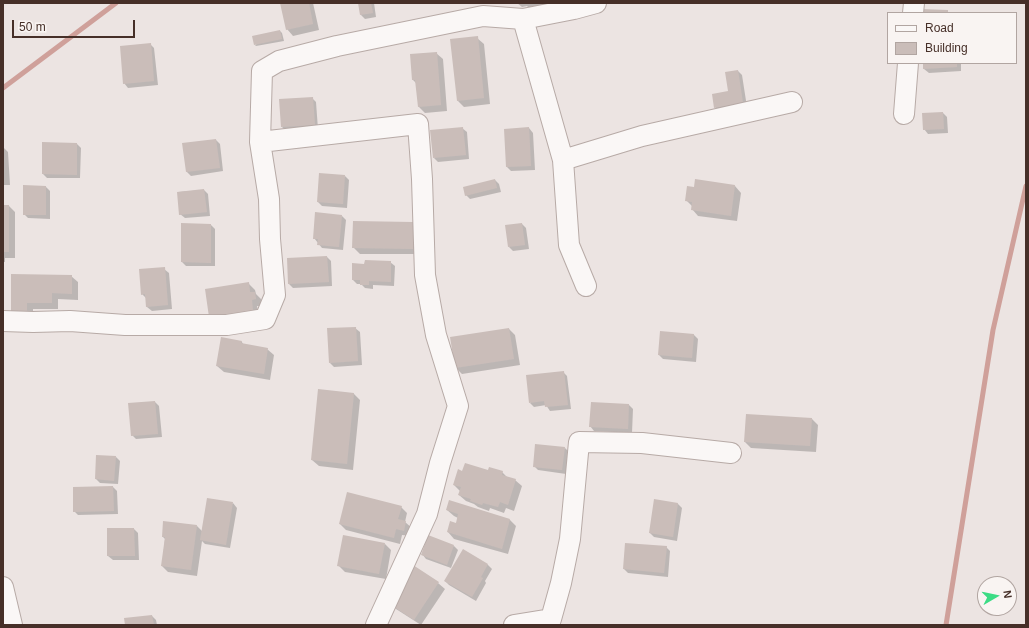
<!DOCTYPE html>
<html>
<head>
<meta charset="utf-8">
<style>
  body { margin:0 }
  #map { position:relative; width:1029px; height:628px; overflow:hidden; background:#ece4e2; font-family:Arial,sans-serif }
  canvas { display:block }
  .frame { position:absolute; inset:0; border:4px solid #462f28; pointer-events:none }
  .legend { position:absolute; left:887px; top:12px; width:130px; height:52px; box-sizing:border-box; background:#f9f4f2; border:1px solid #b1a5a1; margin:0; padding:5px 7px; list-style:none; font-size:12px; color:#462f28 }
  .legend li { display:flex; align-items:center; gap:8px; height:20px }
  .legend b { width:20px; border:1px solid #b1a5a1 }
  .north { position:absolute; left:977px; top:576px; width:40px; height:40px; box-sizing:border-box; background:#f9f4f2; border:1px solid #b1a5a1; border-radius:50%; rotate:81deg; font-size:11px; font-weight:700; line-height:16px; text-align:center; color:#462f28 }
  .north::after { content:''; display:block; margin:auto; width:14px; height:18px; background:#3cdc85; clip-path:polygon(50% 0,100% 100%,50% 72%,0 100%) }
  .scale { position:absolute; left:12px; top:20px; width:123px; height:18px; box-sizing:border-box; border:2px solid #462f28; border-top:0; padding-left:5px; font-size:12px; line-height:14px; white-space:nowrap; color:#462f28; -webkit-text-stroke:3px #f9f4f2; paint-order:stroke }
</style>
</head>
<body>
<div id="map">
<canvas width="1029" height="628"></canvas>
<div class="frame"></div>
<ul class="legend">
<li><b style="height:5px;background:#faf7f6"></b>Road</li>
<li><b style="height:11px;background:#cabdb9"></b>Building</li>
</ul>
<div class="north">N</div>
<div class="scale">50 m</div>
</div>
<script>
const c = document.querySelector('canvas').getContext('2d');
c.lineJoin = 'round';
function fill(path, color) {
  c.fillStyle = color;
  c.fill(path, 'evenodd');
}
function stroke(path, color, width, dash) {
  c.strokeStyle = color;
  c.lineWidth = width;
  c.lineCap = dash ? 'butt' : 'round';
  c.setLineDash(dash || []);
  c.stroke(path);
}
const shadow = new Path2D(`
  M281 3H313L319 30 293 36 287 29Z
  M359 3H374L376 17 365 19 361 15Z
  M517 3H549L542 4V8L531 10 527 6 522 7Z
  M280 31 282 33 284 41 256 46 255 45Z
  M477 38 484 44 490 104 464 107 458 101Z
  M150 44 154 48 158 85 128 88 124 83Z
  M436 53 443 59 447 111 425 113 419 107 417 84 413 80Z
  M924 63H961V71L929 73 924 69Z
  M738 71 742 75 747 107 719 111 715 107 730 92Z
  M312 98 316 102 318 129 286 131 282 127Z
  M943 113 947 117 948 133 928 134 924 129Z
  M462 128 467 132 469 159 438 162 434 158Z
  M529 128 533 133 535 170 511 171 507 167Z
  M216 140 220 144 223 171 191 176 186 171Z
  M77 144 81 148 80 178H47L43 174Z
  M3 147 8 152 10 185H3Z
  M345 176 349 180 347 208 322 206 318 202Z
  M495 180 499 184 501 192 470 199 466 195Z
  M735 186 741 193 737 221 698 216 692 209V206L686 200Z
  M46 187 50 191V219L28 218 24 214Z
  M204 190 208 194 210 216 185 218 180 214 178 192Z
  M3 206H9L15 212V258H5V262H3Z
  M342 216 346 220 343 250 322 248 314 238Z
  M413 223 419 229V254H360L353 247Z
  M182 224 211 225 215 229V266H186L182 262Z
  M522 224 526 228 529 249 513 251 509 247Z
  M327 257 331 261 332 286 293 288 289 284Z
  M390 262 395 266 394 286 373 285V289L365 288 361 284H357L353 280 365 265Z
  M164 269 169 273 172 309 152 311 147 307V299L142 294Z
  M71 276 78 282V300L58 299V309H33V317H18L12 311Z
  M249 284 255 290 256 294 261 299 262 306H257L259 317 217 323Z
  M355 328 360 332 362 365 334 367 330 363Z
  M509 329 515 335 520 365 462 374 456 368Z
  M661 332 694 335 698 339 696 362 663 359 659 355Z
  M241 341 244 345 267 349 274 355 270 380 224 372 217 366Z
  M563 372 567 376 571 409 550 411 546 405 534 407 530 403Z
  M319 390 354 394 360 400 353 470 319 466 312 460Z
  M155 402 159 406 162 437 136 439 132 435Z
  M629 405 633 409 632 433 594 431 590 426Z
  M812 419 818 425 816 452 751 448 745 442Z
  M565 448 569 452 566 474 538 470 534 466Z
  M116 457 120 461 118 484 100 483 96 479Z
  M488 471 502 472 508 478 515 480 522 486 514 511 506 508 504 513 490 508 489 511 478 507 474 504 466 501 459 495 460 491 454 485 463 472Z
  M113 487 117 491 118 514 78 515 74 511Z
  M655 500 678 504 682 508 677 541 654 537 650 533Z
  M450 502 510 520 516 526 508 554 454 539 448 532 456 525 458 518 454 516 447 510Z
  M233 503 237 508 230 548 205 544 202 541 197 576 168 572 162 566 165 539 163 537 197 526 203 532Z
  M401 507 407 513 405 522 412 528 410 536 402 535 400 544 346 530 340 524Z
  M108 529H134L138 533 139 560H113L108 556Z
  M385 544 391 550 386 579 345 572 338 565Z
  M454 546 458 550 451 568 426 559 422 554Z
  M666 547 670 551 668 577 628 573 624 569Z
  M463 550 488 565 492 569 485 581 486 583 476 601 449 585 445 581Z
  M438 583 445 589 421 625 396 609 390 603Z
  M152 616 156 620 157 625H126Z`);
const stream = new Path2D(`
  M3 88 116 3
  M946 625 993 330 1026 186`);
const building = new Path2D(`
  M280 3H309L313 24 286 30Z
  M358 3H371L373 13 360 15Z
  M921 9 948 10V13H921Z
  M280 30 282 39 254 45 252 36Z
  M478 36 484 98 457 101 450 39Z
  M151 43 154 81 123 84 120 46Z
  M437 52 441 105 418 107 415 80H412L410 54Z
  M923 63H957V67L923 69Z
  M738 70 743 103 714 108 712 94 728 91 725 72Z
  M313 97 315 125 281 127 279 99Z
  M943 112 944 129 923 130 922 113Z
  M463 127 466 155 433 158 430 130Z
  M529 127 531 166 506 167 504 129Z
  M216 139 220 168 186 172 182 143Z
  M42 142 77 143V175L42 174Z
  M319 173 345 175 343 204 317 202Z
  M495 179 497 188 465 196 463 187Z
  M695 179 735 185 731 216 691 210 692 202 685 201 687 186 694 187Z
  M23 185 46 186V215H23Z
  M204 189 207 212 179 215 177 192Z
  M3 205H9V252H3Z
  M315 212 342 215 339 247 317 245 318 239H313Z
  M353 221 413 222V249L352 248Z
  M181 223 211 224V263L181 262Z
  M522 223 525 245 508 247 505 225Z
  M327 256 329 282 288 284 287 258Z
  M365 260 391 261V282L369 281V285H360V280H352V263L364 264Z
  M165 267 168 305 146 307 145 294 141 295 139 269Z
  M11 274 72 275V294L52 293V303H27V311H11Z
  M249 282 250 292H255L256 299 252 300 253 311 209 317 205 289Z
  M356 327 358 361 329 363 327 328Z
  M509 328 514 359 455 368 450 337Z
  M660 331 694 334 692 358 658 355Z
  M221 337 242 341 241 343 268 348 264 374 216 366Z
  M564 371 568 405 545 407 544 401 529 403 526 375Z
  M318 389 354 393 347 464 311 460Z
  M155 401 158 434 131 436 128 403Z
  M591 402 629 404 628 429 589 427Z
  M746 414 812 418 810 446 744 442Z
  M535 444 565 447 562 470 533 467Z
  M96 455 116 456 114 481 95 479Z
  M465 463 488 470 489 467 503 471 502 475 516 479 508 505 500 502 498 507 483 503 482 505 470 501 471 499 458 495 461 487 453 485 458 469 462 471Z
  M113 486 114 511 73 512V487Z
  M347 492 402 506 398 519 406 521 404 531 396 529 394 538 339 524Z
  M207 498 233 502 226 545 200 540Z
  M654 499 678 503 673 537 649 533Z
  M449 500 510 519 502 549 447 532 450 521 456 523 458 514 446 510Z
  M163 521 197 525 191 570 161 566 165 537H162Z
  M107 528H134L135 556H107Z
  M343 535 385 543 379 574 337 566Z
  M428 535 454 545 447 565 421 555Z
  M625 543 667 546 664 573 623 569Z
  M463 549 488 564 481 577 483 578 472 597 444 581Z
  M413 565 439 582 414 620 388 603Z
  M152 615 154 625H125L124 618Z`);
const street = new Path2D(`
  M913 13 914 3
  M523 19 563 160 569 245 586 286
  M904 114 908 63
  M260 142 418 124 422 179 425 275 436 335 458 406 440 463 427 514 376 625
  M563 160 642 136 792 102
  M3 321 33 322 70 321 125 325H227L265 319 275 295 270 239 269 199 260 142 262 71 279 61 337 46 483 16 523 19 574 9 596 3
  M3 587 12 625
  M514 625 551 619 561 583 570 539 579 442 642 443 731 453`);
fill(shadow, '#0003');
stroke(stream, '#cfa09a', 5);
fill(building, '#cabdb9');
stroke(street, '#b7aaa6', 22);
stroke(street, '#faf7f6', 20);
</script>
</body>
</html>
